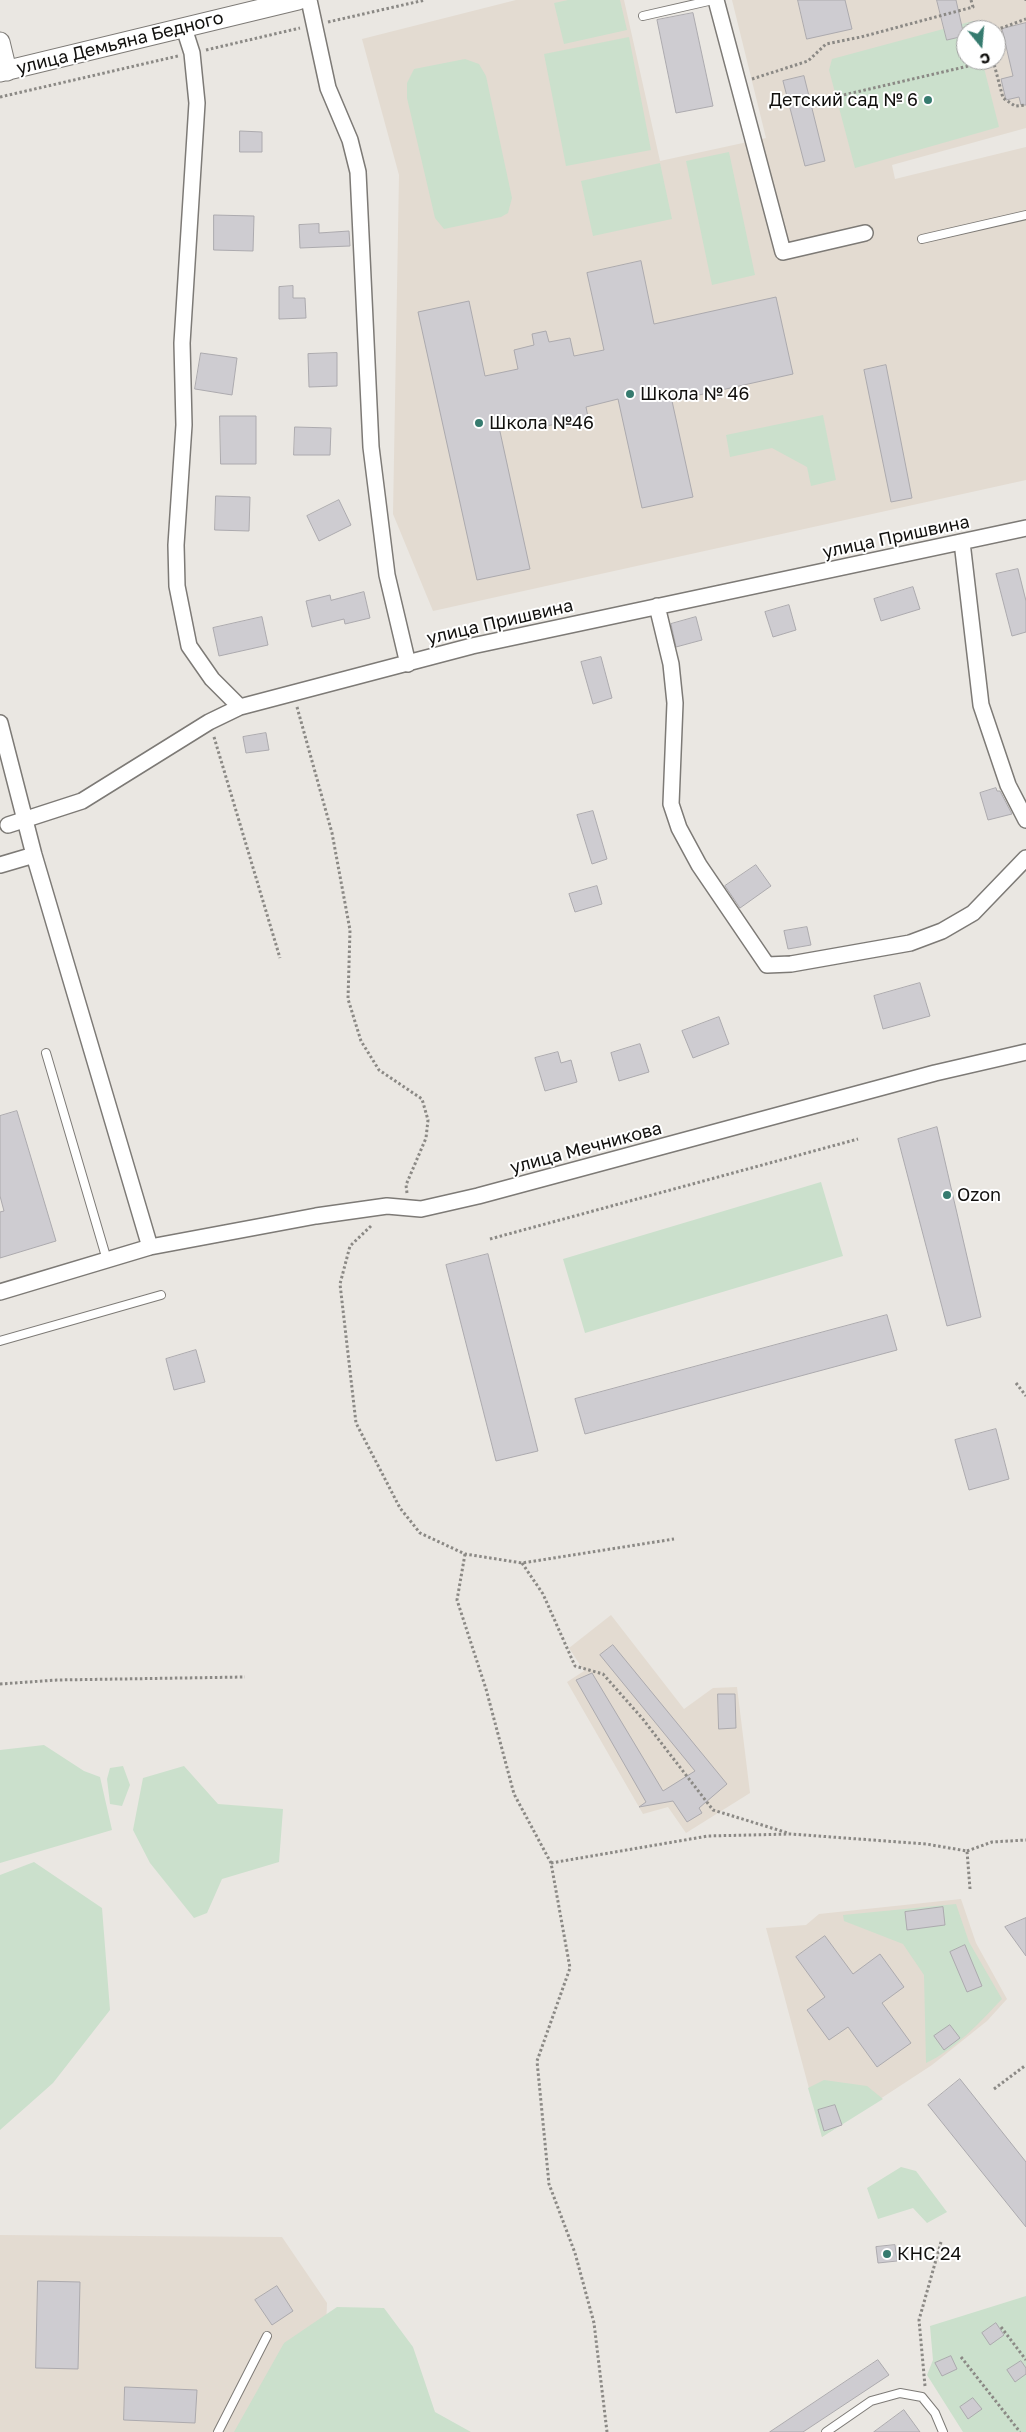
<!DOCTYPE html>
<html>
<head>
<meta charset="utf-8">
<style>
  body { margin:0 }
  #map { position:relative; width:1026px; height:2432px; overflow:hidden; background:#eae7e2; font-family:"Golos Text",sans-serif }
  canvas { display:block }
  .north { position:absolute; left:956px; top:20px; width:50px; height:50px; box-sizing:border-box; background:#fff; border:1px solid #a09f9f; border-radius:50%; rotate:163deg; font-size:14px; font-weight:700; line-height:20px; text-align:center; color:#11100e }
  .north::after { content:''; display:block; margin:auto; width:18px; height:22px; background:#367b6f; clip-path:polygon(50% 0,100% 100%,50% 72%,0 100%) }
</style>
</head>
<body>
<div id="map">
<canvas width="1026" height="2432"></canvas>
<div class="north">С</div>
</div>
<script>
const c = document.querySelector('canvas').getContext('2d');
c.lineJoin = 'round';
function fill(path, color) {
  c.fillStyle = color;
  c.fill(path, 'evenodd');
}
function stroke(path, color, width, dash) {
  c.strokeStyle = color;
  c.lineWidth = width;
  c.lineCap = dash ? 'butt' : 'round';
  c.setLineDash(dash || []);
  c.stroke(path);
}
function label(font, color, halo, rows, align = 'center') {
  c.font = font + ' "Golos Text",sans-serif';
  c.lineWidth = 4;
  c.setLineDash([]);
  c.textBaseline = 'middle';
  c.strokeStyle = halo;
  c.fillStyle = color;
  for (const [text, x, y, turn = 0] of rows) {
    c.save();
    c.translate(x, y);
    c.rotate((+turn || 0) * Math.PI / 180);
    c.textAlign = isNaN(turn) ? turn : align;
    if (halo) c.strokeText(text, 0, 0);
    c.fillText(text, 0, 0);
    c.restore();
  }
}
const built = new Path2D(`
  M516 0H624L660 161 766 138 732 0H1026V128L892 165 895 179 1026 147V480L433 611 393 514 399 175 362 39ZM966 30H996V60H966Z
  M611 1615 684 1709 713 1688 737 1687 750 1793 686 1833 668 1807 643 1814 567 1682 584 1671 569 1648Z
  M961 1899 976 1943 1007 1999 987 2021 932 2065 822 2137 766 1928 806 1925 819 1914Z
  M0 2235 282 2237 327 2303 323 2411 317 2432H0Z`);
const green = new Path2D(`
  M568 0H620L627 30 564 44 554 3Z
  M973 21 975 30H966V60H982L999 127 855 168 829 70 832 59Z
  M629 37 651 150 566 166 544 54Z
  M465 59 479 64 486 76 512 198 508 213 501 217 444 229 435 218 407 98V83L414 69Z
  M729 152 755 275 712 285 686 161Z
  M660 163 672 219 593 236 581 181Z
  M823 415 836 480 811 486 807 467 772 448 730 457 726 435Z
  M821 1182 843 1256 585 1333 563 1259Z
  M44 1745 84 1771 100 1777 112 1830 0 1863V1750Z
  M123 1766 130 1785 122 1806 110 1804 107 1779 110 1768Z
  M184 1766 218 1804 283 1809 279 1862 222 1879 207 1913 194 1918 150 1863 133 1830 143 1778Z
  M34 1862 102 1908 110 2010 53 2083 0 2130V1875Z
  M956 1904 969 1942 1002 1999C980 2022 956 2049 926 2063L924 1975 903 1944 844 1921 843 1915Z
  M824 2080 867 2086 883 2099 822 2137 808 2088Z
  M901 2167 916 2171 947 2212 927 2223 913 2208 878 2219 867 2188Z
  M1026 2296V2432H963L927 2375 933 2360 930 2326Z
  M337 2307 384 2308 413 2347 435 2412 471 2432H234L284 2343Z`);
const building = new Path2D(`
  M798 0H845L852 29 807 39Z
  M937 0H956L964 36 947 40Z
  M693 13 713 106 676 113 657 20Z
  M1026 23V105H1021L1019 97 1006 100 1001 79 1013 76 1002 29Z
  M804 76 825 161 805 166 783 81Z
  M240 131 262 132V152H240Z
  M214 215 254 216 253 251 214 250Z
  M319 224V233L349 231 350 246 300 248 299 225Z
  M641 261 654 324 776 297 793 374 672 401 693 497 642 508 618 399 586 407 588 417 533 429 531 420 499 427 530 569 477 580 418 312 469 301 485 376 518 369 514 350 534 345 532 334 546 331 549 342 570 338 574 356 604 350 587 273Z
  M293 286V298H305L306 318 279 319V287Z
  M201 353 237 358 232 395 195 389Z
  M337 353V386L309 387 308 354Z
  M886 365 912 498 891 502 864 370Z
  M220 416H256V464H221Z
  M295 427 331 428 330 455H294Z
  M216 496 250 497 249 531 215 530Z
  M339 500 351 525 319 541 307 516Z
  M1018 569 1026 601V632L1012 636 996 574Z
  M913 587 920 609 881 621 874 599Z
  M364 592 370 618 345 624 344 619 312 627 306 601 330 595 331 600Z
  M789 605 796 630 773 637 765 612Z
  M262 617 268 645 219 656 213 628Z
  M696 617 702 640 676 647 671 624Z
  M601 657 612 698 593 704 581 662Z
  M266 733 269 750 246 753 243 737Z
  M996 788 997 791H1000L1012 814 988 820 980 793Z
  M593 811 607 859 592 864 577 815Z
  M756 865 771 886 740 908 725 886Z
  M597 886 602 904 575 912 569 894Z
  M807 927 811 945 788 949 784 931Z
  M920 983 930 1016 883 1029 874 996Z
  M719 1017 729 1044 693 1058 682 1031Z
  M640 1044 649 1072 619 1081 611 1053Z
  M558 1052 561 1063 571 1060 577 1082 545 1091 535 1058Z
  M17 1111 56 1241 0 1258V1212L4 1211 0 1196V1116Z
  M937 1127 981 1317 947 1326 898 1139Z
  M488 1254 538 1451 496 1461 446 1265Z
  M887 1315 897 1350 585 1434 575 1399Z
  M196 1350 205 1382 174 1390 166 1359Z
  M996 1429 1009 1479 969 1490 955 1440Z
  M613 1645 727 1784 699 1808 702 1813 687 1822 673 1801 639 1807 646 1802 576 1680 592 1673 663 1791 695 1771 600 1655Z
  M718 1694H735L736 1728 719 1729Z
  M943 1907 945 1925 907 1930 905 1912Z
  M1026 1918V1956L1005 1927Z
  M825 1936 853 1974 880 1954 904 1987 882 2003 911 2043 877 2067 848 2027 829 2040 807 2010 825 1997 796 1957Z
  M965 1945 982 1986 967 1992 950 1952Z
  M950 2025 960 2038 944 2050 934 2036Z
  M960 2079 1026 2162V2227L928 2105Z
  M835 2105 842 2125 824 2131 818 2110Z
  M895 2245 897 2261 878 2263 876 2247Z
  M38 2281 80 2282 78 2369 36 2368Z
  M277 2286 293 2311 272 2325 255 2300Z
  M996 2323 1004 2335 990 2345 982 2333Z
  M951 2356 957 2369 942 2376 935 2363Z
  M878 2360 889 2375 803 2432H770Z
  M1021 2361 1026 2368V2374L1015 2382 1007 2370Z
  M125 2387 197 2390 195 2423 124 2420Z
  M973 2398 982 2409 968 2419 960 2407Z
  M904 2410 920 2432H874Z`);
const path = new Path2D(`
  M1026 0V1
  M328 22 425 0
  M996 30 1026 19
  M206 50 300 28
  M993 60 1003 98 1015 106 1026 105
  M752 79 808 61 826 44 861 37 973 7 971 0
  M839 96 986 62
  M0 97 178 56
  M297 707 332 833 350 930 348 999 361 1041 379 1070 422 1099 428 1120 426 1138 406 1185 407 1193
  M214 737 280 958
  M371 1226 350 1246 340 1284 356 1423 400 1508 420 1533 465 1554 522 1563 674 1539
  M490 1239 858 1139
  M1016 1383 1026 1396
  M465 1554 457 1600 486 1689 514 1794 551 1863 570 1968 537 2061 549 2184 575 2253 594 2323 607 2432
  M522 1563 543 1594 575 1666 603 1674 642 1718 713 1810 788 1833
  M0 1684 57 1680 245 1677
  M967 1851 992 1842 1026 1840
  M551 1863 708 1836 791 1834 926 1844 967 1851 970 1889
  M994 2089 1026 2065
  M1001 2327 1026 2360
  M961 2357 1020 2432
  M925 2386 919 2320 941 2242`);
const service = new Path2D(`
  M643 16 713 0
  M922 239 1026 215
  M46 1053 107 1260
  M0 1341 161 1295
  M218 2432 267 2336
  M826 2432 871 2401 900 2393 922 2397 935 2413 943 2432`);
const minor = new Path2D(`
  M309 0 328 88 350 140 358 172 371 447 387 575 408 664
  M716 0 783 252 865 233
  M184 28 192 53 197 103 182 343 184 425 176 545 177 586 189 646 212 679 240 707
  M962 542 981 705 1008 785 1026 820
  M657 606 671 664 675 703 671 804 679 828 699 865 767 965 791 964 910 943 942 931 973 913 1026 858
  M0 723 34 855 150 1247
  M8 825 82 801 209 722 240 707 472 646 1026 528
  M0 865 34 855
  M0 1292 150 1247 316 1216 387 1206 421 1209 478 1196 935 1073 1026 1052`);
const tertiary = new Path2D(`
  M0 42 7 71
  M0 72 298 0`);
const markers = [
  [928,100,5,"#367b6f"],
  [630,394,5,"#367b6f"],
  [479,423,5,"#367b6f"],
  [947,1195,5,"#367b6f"],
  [887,2254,5,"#367b6f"]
];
const streetNames = [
  ["улица Демьяна Бедного",120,43,-14],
  ["улица Пришвина",896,537,-12],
  ["улица Пришвина",500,622,-13],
  ["улица Мечникова",586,1148,-15]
];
const poiNames = [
  ["Детский сад № 6",918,100,"right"],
  ["Школа № 46",640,394],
  ["Школа №46",489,423],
  ["Ozon",957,1195],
  ["КНС 24",897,2254]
];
fill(built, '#e3dbd1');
fill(green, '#cbe0cc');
fill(building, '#ceccd1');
stroke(building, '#acaaae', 1);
stroke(service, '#7d7a76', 10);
stroke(minor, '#7d7a76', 18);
stroke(tertiary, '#7d7a76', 21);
stroke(path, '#8b8985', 3, [2.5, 2.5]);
stroke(service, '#fff', 8);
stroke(minor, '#fff', 15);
stroke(tertiary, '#fff', 19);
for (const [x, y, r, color] of markers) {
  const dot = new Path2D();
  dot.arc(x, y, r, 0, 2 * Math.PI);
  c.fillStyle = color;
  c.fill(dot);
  stroke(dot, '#fff', 2);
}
label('18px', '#11100e', '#fff', streetNames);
label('18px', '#11100e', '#fff', poiNames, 'left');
</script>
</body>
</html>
